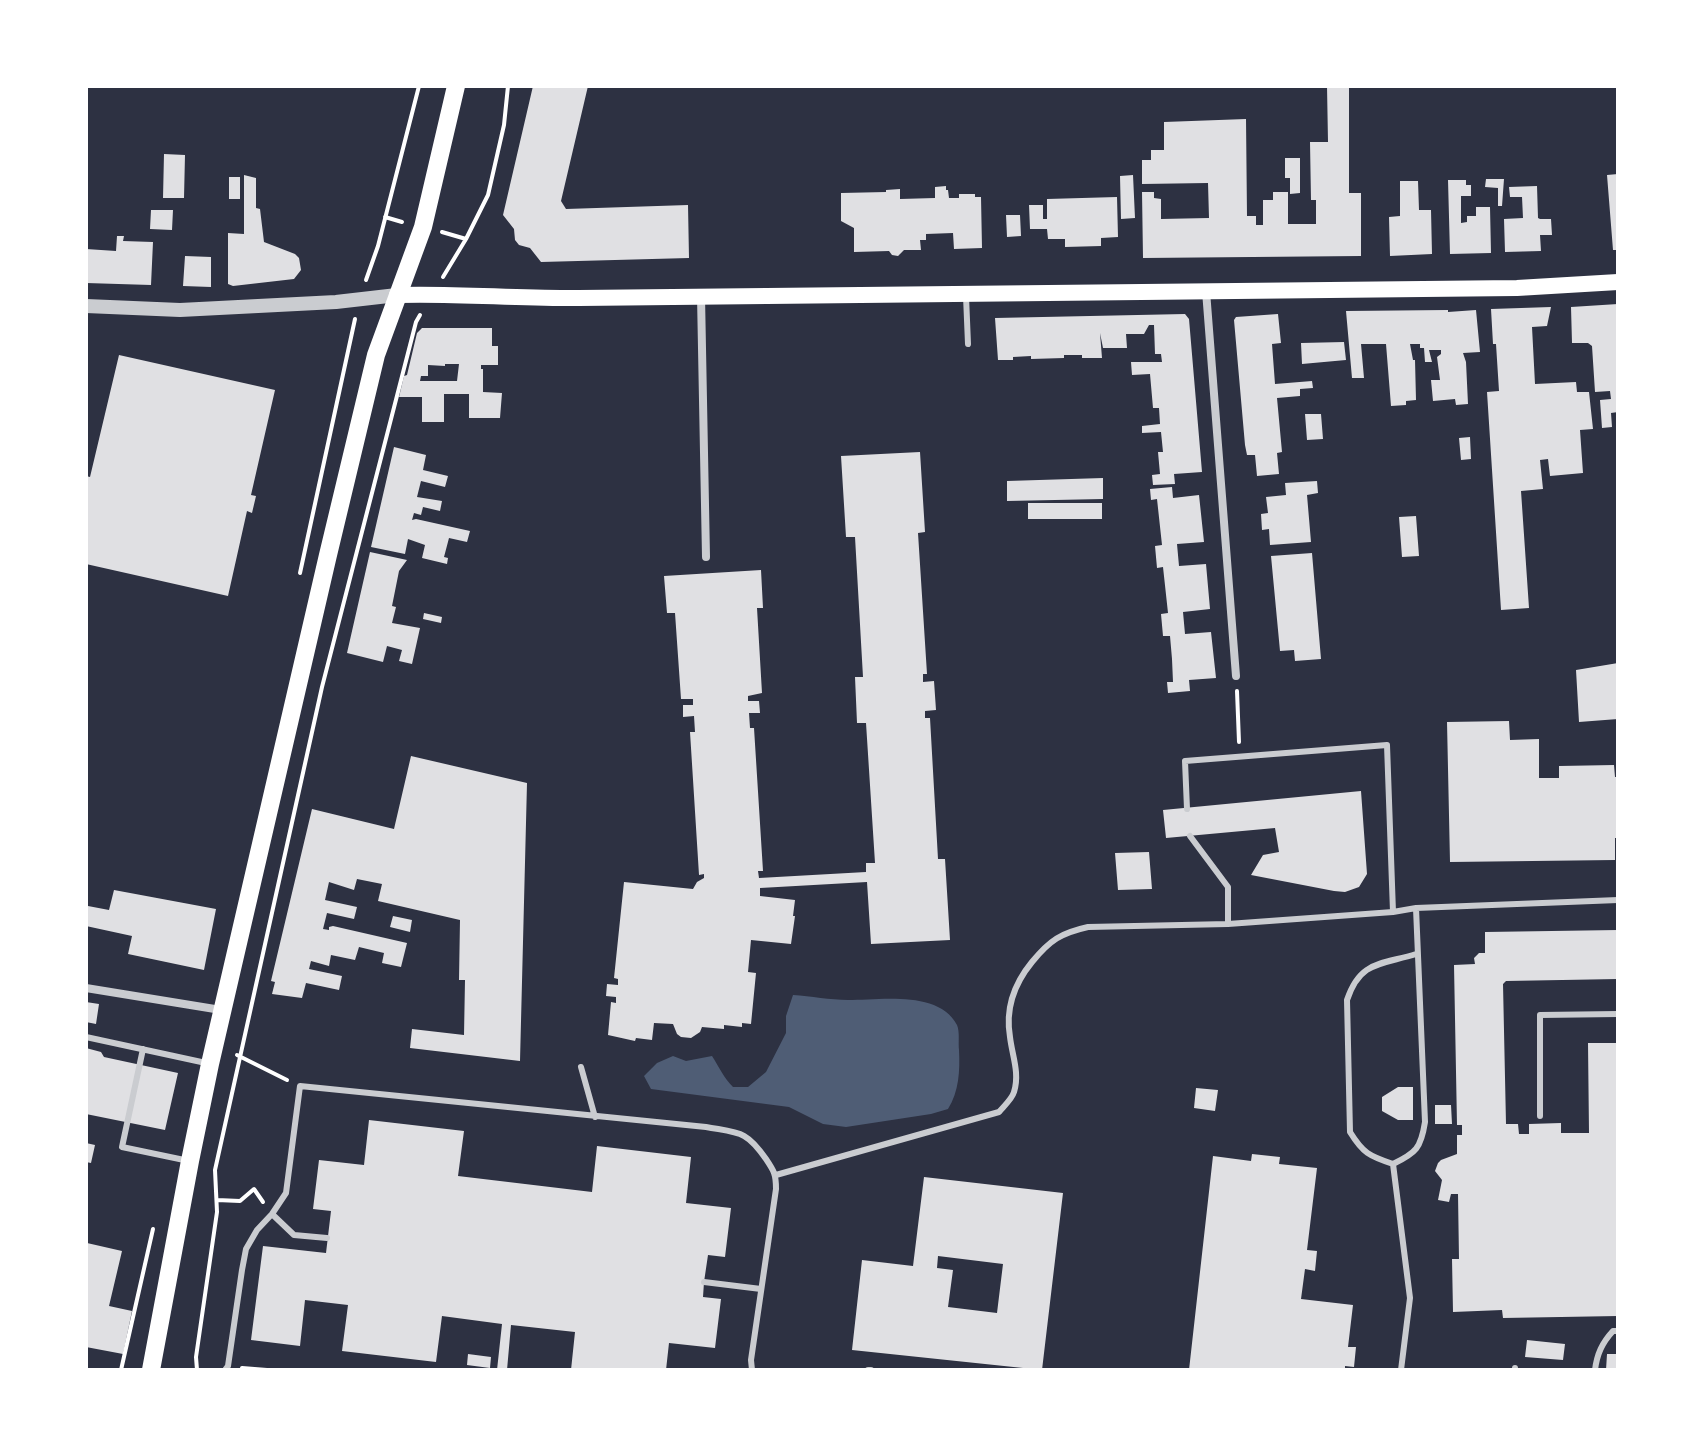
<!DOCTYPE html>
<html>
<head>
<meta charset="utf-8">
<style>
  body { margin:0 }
  #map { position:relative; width:1704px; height:1456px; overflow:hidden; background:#2d3142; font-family:Arial,sans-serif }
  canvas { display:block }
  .frame { position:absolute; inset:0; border:88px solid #fff; pointer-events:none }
</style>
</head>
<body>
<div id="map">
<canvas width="1704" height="1456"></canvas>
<div class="frame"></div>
</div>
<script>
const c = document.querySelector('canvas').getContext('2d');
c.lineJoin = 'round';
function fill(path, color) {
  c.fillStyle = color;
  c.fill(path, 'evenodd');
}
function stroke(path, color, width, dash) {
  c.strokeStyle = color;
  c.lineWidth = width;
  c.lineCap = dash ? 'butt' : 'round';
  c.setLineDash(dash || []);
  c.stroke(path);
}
const water = new Path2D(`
  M793 995C811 996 830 1000 848 1000 880 1000 939 990 957 1025 960 1032 958 1043 959 1050 960 1071 959 1091 948 1109L931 1114 846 1127 823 1124 789 1107 651 1089 644 1076 657 1063 673 1056 686 1061 712 1056C719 1067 724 1078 733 1087H748L766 1072 786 1033V1016Z`);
const building = new Path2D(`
  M533 86H588L561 201 566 209 688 205 689 258 541 262 530 248 519 245 515 240 514 229 503 215Z
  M1327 86H1349V193H1361V256L1143 258 1142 192H1154V198L1161 199V219L1209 218 1208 183 1142 184V160H1151V150H1164V122L1246 119 1247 216H1256V225H1263V200H1273V192H1288V224H1316V200H1311L1310 142H1328Z
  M164 154 185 155 184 198H163Z
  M1285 158H1300V193L1290 194V178H1285Z
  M1618 174V250H1613L1607 175Z
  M244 175 256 178V208L260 209 264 242 295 254 299 258 301 270 294 279 233 286 228 284V233L244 234Z
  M1133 175 1135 218 1121 219 1120 176Z
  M229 177H240V199H229Z
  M1486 179H1504L1502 206H1498V188L1485 187Z
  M1448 180H1466V185H1471V196H1461V223L1467 222V216H1476V207H1490L1491 253 1450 254Z
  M1400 181H1418L1419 210H1431L1432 254 1390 256 1389 217 1400 216Z
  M946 186V190H948L949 198H959V194H975V197H981L982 248 954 249 953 233 926 234V240H920L921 250H904L898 256 892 255 889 251 854 252V228L841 221V193L886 192V190L900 189V199L935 198V187Z
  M1537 186 1538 218 1540 219H1551L1552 235H1540L1541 251 1505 252 1504 219 1523 218 1522 197H1510L1509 187Z
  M1117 197 1118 237 1101 238V246L1065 247V239H1048L1047 229H1030L1029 205H1043V219H1047V199Z
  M151 210H173L172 230 150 229Z
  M1006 215H1020L1021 236 1007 237Z
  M117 236H124L123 241 153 242 151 285 86 283V249L116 251Z
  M185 256 211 257V287L183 286Z
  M1618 304V412L1611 413 1612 427 1602 428 1600 400 1611 399 1610 391 1595 392 1592 346 1588 343H1572L1571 307Z
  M1551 307 1547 326 1532 327 1535 384 1576 382 1577 392H1589L1593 429 1580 430 1583 473 1550 476 1548 459 1540 460 1543 489 1521 491 1529 608 1501 610 1487 392 1499 391 1496 344H1493L1491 309Z
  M1448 310V312L1476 310 1480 352 1463 353 1466 362 1468 404 1456 405 1455 399 1433 401 1431 380H1440L1437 357 1441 354V350H1429L1432 362H1425L1424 348H1420V344H1410L1413 360H1415L1416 400 1406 401V405L1391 406 1386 344H1361L1364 378H1352L1346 311Z
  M1185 314 1189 319 1202 472 1174 474 1175 484 1153 485 1152 475 1160 474 1158 452H1163L1161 432 1142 433V426L1160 424 1159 408H1153L1150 374 1132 375 1131 362H1162L1161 354H1155L1154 325H1149L1144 334H1126L1127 348H1103L1100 333 1102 358H1082V355H1064V358L1031 359V356L1013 357V360H998L995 318Z
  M1278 314 1281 343 1272 344 1275 384 1312 381 1313 388 1300 389V396L1277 398 1282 452 1277 453 1279 474 1257 476 1255 455H1247L1245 445 1234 320 1236 317Z
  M422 328H492V346H498V365H481V369H483V392L502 393 500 418H469V394H444V422H422V397H399L404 376 407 375 417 333ZM445 364H459L457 381H420L421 376H428V365L445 366Z
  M1344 342 1346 360 1302 364 1301 343Z
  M119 355 275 390 251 495 256 496 252 513 247 511 228 596 86 564V476L90 477Z
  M1305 414H1321L1323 439 1307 440Z
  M1470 437 1471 459 1461 460 1459 438Z
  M394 447 426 455 423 470 448 476 445 487 421 481 417 497 442 501 440 511 423 507 421 515 414 513 412 520 416 519 470 531 467 542 449 538 444 557 448 558 447 564 422 558 425 545 408 539 405 554 371 547Z
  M920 452 925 532 918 533 927 674H923V682L934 681 936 710 925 711V718H930L938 859H945L950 940 871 944 867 882 760 888V896L795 900 793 916H795L791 944 751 940 748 972 756 973 751 1024 742 1023V1027L724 1025V1029L702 1027 700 1032 691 1038 681 1037 677 1034 673 1024 654 1023 652 1040 636 1038 635 1041 608 1035 611 1002 616 1003V997L606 996 607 984 618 985V979L614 978 624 882 693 889 697 882 704 878V874L699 875 690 732H695L694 716 683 717V705H693V699H681L675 613H667L664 576 761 570 763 608H757L762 693 748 696V701H759L760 713H749L750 728H754L763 871H758L759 878 866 872V863H875L866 723H857L855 677H863L855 537H846L841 456Z
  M1103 478V499L1007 501V481Z
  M1317 481 1318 493 1307 495 1311 542 1270 545 1269 529 1262 530 1261 514 1268 513 1266 497 1286 495 1285 483Z
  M1172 487 1173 498 1199 495 1204 542 1177 544 1179 566 1206 564 1210 609 1183 612 1185 634 1211 632 1216 678 1189 680 1190 691 1168 693 1167 682H1173L1172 659 1170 636H1163L1161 614 1168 613 1163 567 1157 568 1155 546 1162 545 1157 499 1151 500 1150 489Z
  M1028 503H1102V519H1028Z
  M1416 516 1419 556 1402 557 1399 517Z
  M370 552 407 560 399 571 392 606 396 607 392 623 420 628 412 664 399 661 402 650 387 646 383 662 347 653Z
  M1312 553 1321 659 1295 661 1294 650 1280 651 1271 556Z
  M424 613 442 617 441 623 423 619Z
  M1618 663V719L1579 722 1576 670Z
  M1509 721 1510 740 1539 739V778H1559V766L1614 765 1615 777H1618V838H1615V860L1450 862 1447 722Z
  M411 756 527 783 520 1061 410 1048 412 1029 464 1035 465 980H459L460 920 378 901 382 884 357 879 354 890 329 882 325 900 357 907 354 919 327 913 323 929 329 930V927L333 926 407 943 401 967 382 963 384 953 359 947 355 960 331 955 329 966 311 961 309 969 342 976 339 990 306 983 302 998 272 994 275 982 271 981 312 809 394 829Z
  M1361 791 1367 874 1359 887 1345 892 1334 891 1251 875 1263 855 1279 852 1275 828 1166 838 1163 810Z
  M1149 852 1152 889 1118 890 1115 853Z
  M114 890 216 909 204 970 128 954 132 936 86 926 88 906 109 910Z
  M393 916 412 920 410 932 390 927Z
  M1618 930V979L1506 981 1503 984 1506 1124H1518L1519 1134H1529V1124L1561 1123V1133H1589L1588 1043H1618V1316L1503 1318 1502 1310 1453 1312 1452 1259H1459L1458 1194H1451L1449 1202 1438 1200 1442 1180 1435 1171 1438 1163 1441 1160 1457 1154V1135H1462V1125H1457L1454 965 1475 964 1474 958 1479 953H1485V932Z
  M86 1002 99 1004 96 1024 86 1022Z
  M86 1048 101 1052 104 1057 178 1073 165 1130 86 1114Z
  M1398 1087H1413V1120H1398L1382 1111V1097Z
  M1196 1088 1218 1090 1215 1111 1194 1108Z
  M1435 1105H1451L1452 1124H1435Z
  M369 1120 464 1131 458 1176 592 1192 597 1146 691 1157 686 1203 731 1208 725 1257 708 1255 704 1282 703 1297 721 1299 715 1348 669 1343 666 1370H571L575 1332 511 1325 507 1370H497L502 1324 442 1316 436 1362 342 1351 348 1305 305 1300 300 1346 251 1340 263 1246 326 1253 331 1211 313 1209 319 1160 364 1165Z
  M86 1143 95 1145 91 1163 86 1162Z
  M1252 1154 1280 1157 1279 1164 1317 1168 1307 1250 1317 1251 1315 1271 1305 1269 1301 1299 1353 1305 1348 1347H1356L1354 1367 1345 1366V1370H1189L1213 1156 1251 1161Z
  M924 1177 1063 1193 1042 1370 852 1350 862 1260 913 1266ZM938 1256 1003 1264 997 1313 948 1307 953 1270 937 1268Z
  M87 1243 122 1251 109 1306 132 1311 123 1354 86 1347Z
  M1527 1340 1565 1344 1563 1360 1525 1357Z
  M468 1354 491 1357 490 1368 467 1365Z
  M1607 1354H1618V1370H1606Z`);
const path = new Path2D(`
  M385 217 402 222
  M442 232 466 239
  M443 277 466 239 488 195 504 125 508 86
  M366 280 378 246 419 86
  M300 573 355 319
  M1237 691 1239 742
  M237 1055 287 1080
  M217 1200 240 1201 254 1189 263 1202
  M242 1368 267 1370
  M121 1370 153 1229
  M197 1370 196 1357 217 1212 215 1170 322 687 416 322 420 315`);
const service = new Path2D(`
  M966 296 968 344
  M1187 809 1185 761 1387 745 1393 912
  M1190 836 1228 887V924
  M1416 954C1380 965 1360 961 1347 1000L1350 1132C1363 1153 1369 1156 1393 1164 1416 1153 1421 1148 1425 1122L1416 908 1618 900
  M86 1037 206 1063
  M143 1049 122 1147 189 1161
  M581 1067 595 1117
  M1540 1116V1015L1618 1014
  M1393 1164 1410 1298 1401 1370
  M776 1175 999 1112C1004 1106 1012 1099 1014 1092 1020 1073 1012 1055 1010 1037 1005 1008 1014 984 1032 962 1050 940 1061 933 1088 927L1228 924 1393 912 1416 908
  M272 1214 294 1235 327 1238
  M704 1282 761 1289
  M225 1370 228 1366 242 1270 246 1249 257 1230 272 1214 286 1193 300 1086 706 1127C739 1133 746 1130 766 1159 774 1171 776 1174 776 1189L751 1360 752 1370
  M868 1370H871
  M1515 1370V1368
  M1595 1370C1597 1354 1602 1343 1613 1331H1618`);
const minor = new Path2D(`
  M1206 291 1236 676
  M701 296 706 557
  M86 988 221 1010`);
const tertiary = new Path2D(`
  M86 306 180 310 336 302 397 295`);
const secondary = new Path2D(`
  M397 295C458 293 518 299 579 298 891 293 1204 291 1517 288L1618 282`);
const primary = new Path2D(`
  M151 1370 190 1161 210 1064 328 555 376 355 423 227 456 86`);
fill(water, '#4f5d75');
fill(building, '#e0e0e3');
stroke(path, '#fff', 4);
stroke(service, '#caccd0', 6);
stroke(minor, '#caccd0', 8);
stroke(tertiary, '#caccd0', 14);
stroke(secondary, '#fff', 16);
stroke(primary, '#fff', 18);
</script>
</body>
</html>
